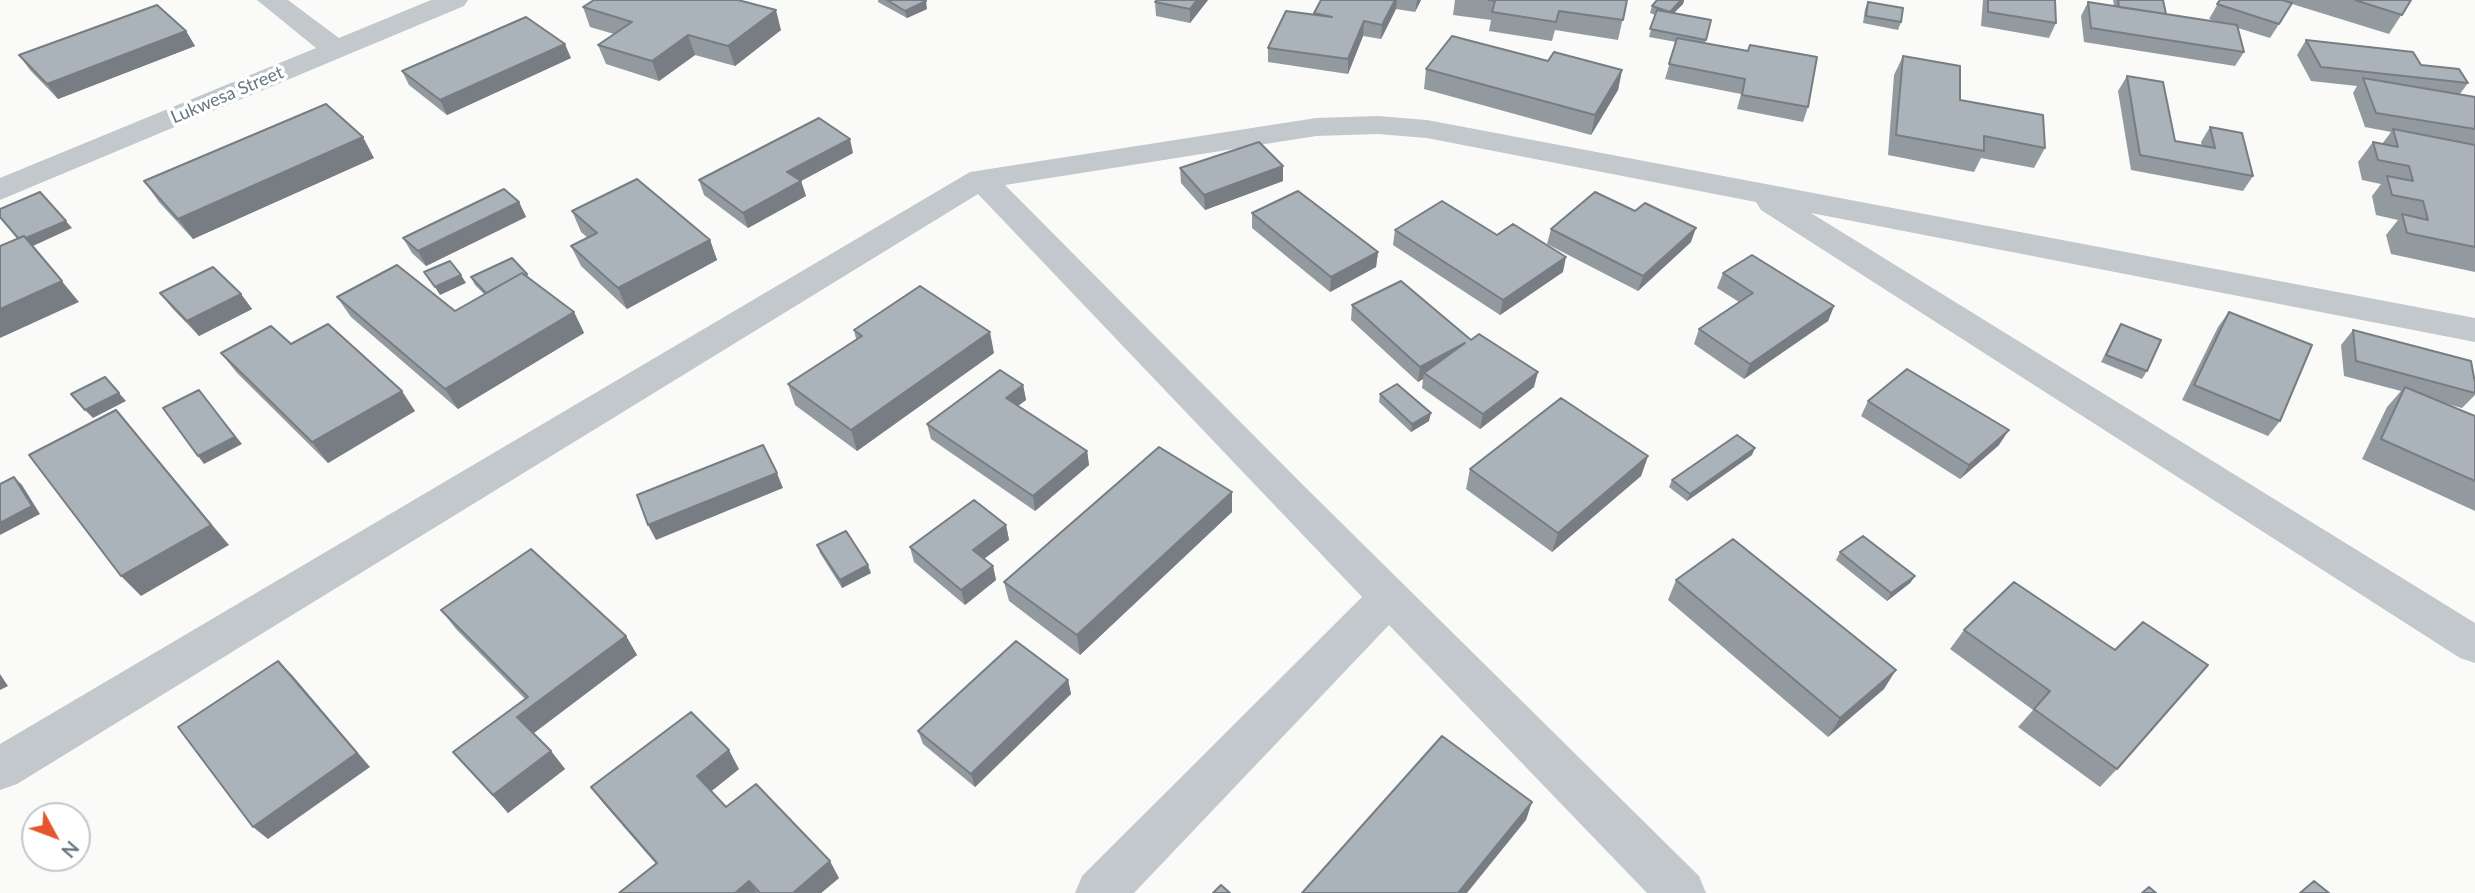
<!DOCTYPE html>
<html>
<head>
<meta charset="utf-8">
<style>
  body { margin:0 }
  #map { position:relative; width:2475px; height:893px; overflow:hidden; background:#fafaf8; font-family:Lato,sans-serif }
  canvas { display:block }
  .north { position:absolute; left:21px; top:802px; width:70px; height:70px; box-sizing:border-box; background:#fff; border:2px solid #c1c8cd; border-radius:50%; rotate:131deg; font-size:19px; font-weight:700; line-height:28px; text-align:center; color:#657683 }
  .north::after { content:''; display:block; margin:auto; width:24px; height:32px; background:#e4572e; clip-path:polygon(50% 0,100% 100%,50% 72%,0 100%) }
</style>
</head>
<body>
<div id="map">
<canvas width="2475" height="893"></canvas>
<div class="north">N</div>
</div>
<script>
const c = document.querySelector('canvas').getContext('2d');
c.lineJoin = 'round';
function fill(path, color) {
  c.fillStyle = color;
  c.fill(path, 'evenodd');
}
function stroke(path, color, width, dash) {
  c.strokeStyle = color;
  c.lineWidth = width;
  c.lineCap = dash ? 'butt' : 'round';
  c.setLineDash(dash || []);
  c.stroke(path);
}
function label(font, color, halo, rows, align = 'center') {
  c.font = font + ' Lato,sans-serif';
  c.lineWidth = 7;
  c.setLineDash([]);
  c.textBaseline = 'middle';
  c.strokeStyle = halo;
  c.fillStyle = color;
  for (const [text, x, y, turn = 0] of rows) {
    c.save();
    c.translate(x, y);
    c.rotate((+turn || 0) * Math.PI / 180);
    c.textAlign = isNaN(turn) ? turn : align;
    if (halo) c.strokeText(text, 0, 0);
    c.fillText(text, 0, 0);
    c.restore();
  }
}
const minor = new Path2D(`
  M257 0H288L339 38 431 0H468L464 6 0 200V178L316 48Z
  M1377 116 1427 120 2475 318V342L1811 213 2475 623V663L2460 658 1761 210 1756 202 1427 138 1377 134 1316 136 1005 185 1302 484 1699 876 1706 893H1647L1389 625 1134 893H1075L1082 876 1362 597 978 194 17 784 0 790V744L970 172 1316 118Z`);
const wall = new Path2D(`
  M878 0H924L927 9 907 18 878 2Z
  M1157 0H1208L1190 23 1156 16 1155 2Z
  M1321 0H1421L1415 12 1396 9 1381 39 1363 36 1348 74 1268 62V48L1313 14Z
  M1455 0H1627L1618 40 1555 30 1552 41 1489 31 1491 20 1453 15Z
  M1657 0H1684L1683 4 1673 13 1711 20 1705 43 1808 107 1803 122 1737 109 1741 94 1665 79 1676 42 1649 37 1655 15 1650 13 1652 6Z
  M1983 0H2055L2056 23 2049 38 1981 26Z
  M2113 0H2163L2166 14 2221 23 2209 19 2220 0H2411L2389 34 2292 4 2270 38 2238 28 2244 52 2235 66 2084 42 2081 16 2088 2 2114 6Z
  M1868 2 1901 22 1898 30 1863 23 1865 9Z
  M583 7 781 30 735 66 695 55 659 81 606 64 598 45 614 34 590 27Z
  M186 31 195 46 58 99 30 70 19 55Z
  M2306 40 2421 65 2468 83 2460 94 2475 97V272L2391 254 2386 235 2398 220 2376 215 2372 196 2381 184 2362 180 2358 162 2373 142 2382 144 2391 132 2365 127 2353 93 2357 86 2311 81 2297 55Z
  M1903 56 1960 100 2045 148 2034 168 1981 158 1974 172 1888 155 1894 75Z
  M571 58 447 115 409 85 402 71Z
  M1548 61 1622 70 1618 90 1591 135 1424 89 1426 69Z
  M2127 76 2175 141 2202 146 2201 142 2210 127 2253 176 2243 191 2131 170 2118 91Z
  M853 153 801 181 806 196 748 228 704 195 699 180Z
  M374 158 193 239 159 202 144 181Z
  M1283 166V181L1205 210 1181 183 1180 168Z
  M519 202 526 217 426 266 412 253 403 238Z
  M572 211 710 240 717 260 627 309 581 266 571 246 588 238 581 232Z
  M1252 213 1378 252 1376 267 1330 292 1252 228Z
  M1551 229 1691 242 1638 291 1547 244Z
  M1395 230 1497 235 1563 272 1500 315 1393 245Z
  M1723 273 1834 306 1828 321 1744 379 1694 344 1699 329 1739 302 1717 288Z
  M527 274 529 278 574 312 584 333 458 409 351 317 337 297 455 311 484 294 475 285 471 277Z
  M160 293 241 294 252 309 199 336 172 308Z
  M1352 305 1471 340 1534 387 1480 429 1422 388 1423 379 1418 382 1351 320Z
  M2229 312 2280 421 2268 436 2182 400 2218 327Z
  M2121 324 2147 371 2142 379 2101 362 2116 332Z
  M854 330 994 353 857 451 795 405 788 384 856 339Z
  M2353 330 2475 383V395L2462 408 2444 403 2475 416V511L2362 459 2387 407 2401 391 2344 376 2341 345Z
  M221 353 415 411 328 463 237 373Z
  M1023 385 1026 400 1018 406 1087 451 1089 465 1035 511 931 439 927 424Z
  M1380 394 1429 421 1411 432 1379 402Z
  M1868 401 1999 445 1960 479 1861 416Z
  M1752 455 1687 501 1669 487 1672 480Z
  M1648 456 1641 476 1552 552 1466 489 1470 469Z
  M1232 492V512L1080 655 1009 601 1004 582Z
  M1006 525 1009 540 984 559 993 566 996 580 965 605 914 562 910 547Z
  M817 545 871 573 842 588 820 553Z
  M1840 552 1915 576 1910 583 1887 601 1836 560Z
  M1676 580 1884 689 1828 737 1668 600Z
  M441 610 626 636 637 655 534 733 551 751 565 769 508 813 453 752 525 699 456 629Z
  M1964 630 2115 650 2117 769 2100 787 2018 727 2033 710 1950 649Z
  M1068 680 1071 694 975 787 923 744 918 731Z
  M739 769 711 791 726 807 839 878 821 893H619L656 864 604 804 591 787Z`);
const shadedWall = new Path2D(`
  M1197 0H1208L1190 23V9Z
  M1395 0H1397L1396 9 1381 39 1382 25Z
  M1417 0H1421L1415 12Z
  M1681 0H1684L1683 4 1668 19 1670 12Z
  M926 1 927 9 907 18 905 11Z
  M776 10 781 30 735 66 728 46Z
  M1364 21 1363 36 1348 74V59Z
  M186 31 195 46 58 99 47 84Z
  M688 35 695 55 659 81 652 61Z
  M565 44 571 58 447 115 440 100Z
  M1622 70 1618 90 1591 135 1595 115Z
  M363 137 374 158 193 239 178 219Z
  M850 139 853 153 801 181 806 196 748 228 743 213 787 172Z
  M1283 166V181L1205 210 1204 195Z
  M519 202 526 217 426 266 418 251Z
  M66 221 72 228 33 246 79 302 0 338V309L21 241Z
  M1696 228 1691 242 1638 291 1643 276Z
  M710 240 717 260 627 309 618 288Z
  M1378 252 1376 267 1330 292 1331 277Z
  M1566 257 1563 272 1500 315 1503 300Z
  M461 275 466 283 440 295 435 287Z
  M241 294 252 309 199 336 187 321Z
  M1834 306 1828 321 1744 379 1750 364Z
  M574 312 584 333 458 409 445 389Z
  M990 332 994 353 857 451 851 430Z
  M1465 343 1424 373 1423 379 1418 382 1420 367Z
  M1538 372 1534 387 1480 429 1483 414Z
  M105 377 126 401 93 418 85 410Z
  M1023 385 1026 400 1008 413 1006 398Z
  M199 390 242 444 204 464 198 456Z
  M402 391 415 411 328 463 312 442Z
  M116 410 229 545 141 596 121 576Z
  M1431 413 1429 421 1411 432 1412 424Z
  M2009 430 1999 445 1960 479 1969 465Z
  M1755 448 1752 455 1687 501 1690 494Z
  M1087 451 1089 465 1035 511 1033 496Z
  M1648 456 1641 476 1552 552 1558 533Z
  M777 473 783 488 656 540 648 525Z
  M14 477 22 485 40 514 0 535V523Z
  M1232 492V512L1080 655 1077 635Z
  M1006 525 1009 540 977 564 973 550Z
  M868 565 871 573 842 588 840 580Z
  M993 566 996 580 965 605 961 590Z
  M1915 576 1910 583 1887 601 1891 593Z
  M626 636 637 655 531 735 517 717Z
  M278 661 292 675 370 767 268 839 253 827Z
  M1896 670 1884 689 1828 737 1840 718Z
  M0 674 8 686 0 690Z
  M1068 680 1071 694 975 787 971 774Z
  M729 750 739 769 708 794 697 776Z
  M551 751 565 769 508 813 493 795Z
  M1532 802 1526 820 1467 893H1458Z
  M830 861 839 878 821 893H793Z
  M749 881 757 893H735Z`);
const building = new Path2D(`
  M594 0H738L776 10 728 46 688 35 652 61 598 45 632 22 583 7Z
  M887 0H924L926 1 905 11Z
  M1157 0H1197L1190 9 1155 2Z
  M1321 0H1395L1382 25 1364 21 1348 59 1268 48 1286 11 1332 17 1314 13Z
  M1488 0H1627L1623 20 1559 11 1556 22 1492 12 1495 1Z
  M1657 0H1681L1670 12 1652 6Z
  M1988 0H2055L2056 23 1988 12Z
  M2118 0H2163L2166 14 2119 7Z
  M2220 0H2282L2292 3 2279 24 2217 4Z
  M2355 0H2411L2402 15Z
  M1868 2 1903 8 1901 22 1866 16Z
  M2088 2 2237 25 2244 52 2091 28Z
  M157 5 186 31 47 84 19 55Z
  M1657 10 1711 20 1706 40 1650 29Z
  M526 17 565 44 440 100 402 71Z
  M1452 36 1548 61 1554 52 1622 70 1595 115 1426 69Z
  M1677 38 1748 51 1750 45 1817 57 1808 107 1742 95 1745 79 1669 64Z
  M2306 40 2413 52 2421 65 2459 69 2468 83 2321 67Z
  M1903 56 1960 66V100L2043 115 2045 148 1984 136V151L1896 135Z
  M2127 76 2163 82 2175 141 2215 148 2210 127 2242 133 2253 176 2140 155Z
  M2363 78 2475 97V129L2376 113Z
  M326 104 363 137 178 219 144 181Z
  M819 118 850 139 787 172 801 181 743 213 699 180Z
  M2393 129 2475 145V247L2407 233 2402 214 2428 220 2423 201 2392 195 2387 176 2413 181 2409 166 2378 160 2373 142 2398 147Z
  M1259 142 1283 166 1204 195 1180 168Z
  M637 179 710 240 618 288 571 246 597 233 572 211Z
  M504 189 519 202 418 251 403 238Z
  M1298 191 1378 252 1331 277 1252 213Z
  M40 192 66 221 26 238 24 236 18 238 0 217V209Z
  M1595 192 1635 211 1645 203 1696 228 1643 276 1551 229Z
  M1442 201 1497 235 1513 224 1566 257 1503 300 1395 230Z
  M24 236 62 281 0 309V246Z
  M1752 255 1834 306 1750 364 1699 329 1753 293 1723 273Z
  M512 258 527 274 524 275 522 273 486 293 471 277Z
  M450 261 461 275 435 287 424 272Z
  M397 265 455 311 522 273 574 312 445 389 337 297Z
  M213 267 241 294 187 321 160 293Z
  M1401 281 1471 340 1479 334 1538 372 1483 414 1424 373 1465 343 1420 367 1352 305Z
  M920 286 990 332 851 430 788 384 862 336 854 330Z
  M2229 312 2312 345 2280 421 2194 385Z
  M328 324 402 391 312 442 221 353 271 326 291 344Z
  M2121 324 2161 340 2147 371 2106 355Z
  M2353 330 2471 361 2475 383V393L2356 361Z
  M1907 369 2009 430 1969 465 1868 401Z
  M1000 370 1023 385 1006 398 1087 451 1033 496 927 424Z
  M105 377 119 393 85 410 71 394Z
  M1397 384 1431 413 1412 424 1380 394Z
  M2405 387 2475 416V481L2381 439Z
  M199 390 235 437 198 456 163 408Z
  M1561 398 1648 456 1558 533 1470 469Z
  M116 410 211 525 121 576 29 455Z
  M1737 435 1755 448 1690 494 1672 480Z
  M763 445 777 473 648 525 637 495Z
  M1159 447 1232 492 1077 635 1004 582Z
  M14 477 32 506 0 523V484Z
  M974 500 1006 525 973 550 993 566 961 590 910 547Z
  M846 531 868 565 840 580 817 545Z
  M1863 536 1915 576 1891 593 1840 552Z
  M1733 539 1896 670 1840 718 1676 580Z
  M531 549 626 636 517 717 551 751 493 795 453 752 528 697 441 610Z
  M2014 582 2115 650 2143 622 2208 665 2117 769 2034 709 2050 691 1964 630Z
  M1016 641 1068 680 971 774 918 731Z
  M278 661 357 753 253 827 178 727Z
  M691 712 729 750 697 776 726 807 756 784 830 861 793 893H760L749 881 735 893H619L657 863 591 787Z
  M1442 736 1532 802 1458 893H1302Z
  M2314 881 2329 893H2300Z
  M1221 885 1230 893H1213Z
  M2149 887 2156 893H2142Z`);
const farStreetnames = [
  ["Lukwesa Street",227,95,-23]
];
fill(minor, '#c3c8cc');
fill(wall, '#929a9f');
fill(shadedWall, '#777d82');
fill(building, '#aab3b9');
stroke(building, '#777d82', 2);
label('18px', '#657683', '#fff', farStreetnames);
</script>
</body>
</html>
